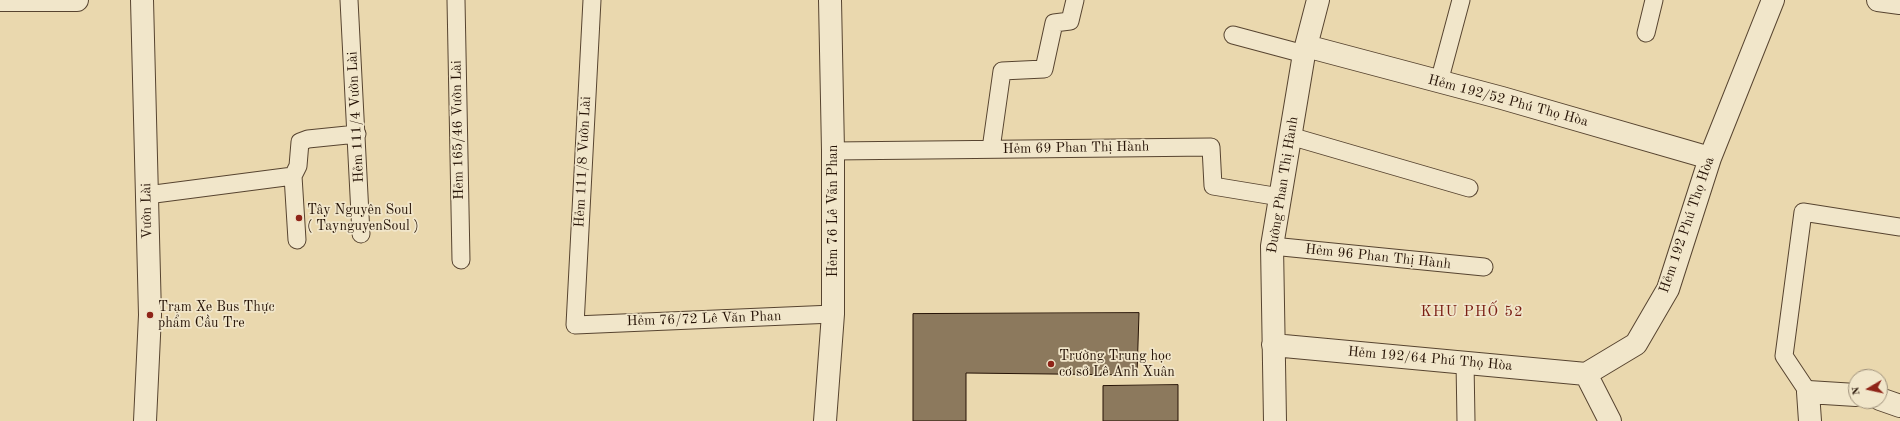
<!DOCTYPE html>
<html>
<head>
<meta charset="utf-8">
<style>
  body { margin:0 }
  #map { position:relative; width:1900px; height:421px; overflow:hidden; background:#ead8ae; font-family:"Old Standard TT",serif }
  canvas { display:block }
  .north { position:absolute; left:1848px; top:369px; width:40px; height:40px; box-sizing:border-box; background:#f1e6ca; border:1px solid #a0927c; border-radius:50%; rotate:261deg; font-size:11px; font-weight:700; line-height:16px; text-align:center; color:#261306 }
  .north::after { content:''; display:block; margin:auto; width:14px; height:18px; background:#8f2418; clip-path:polygon(50% 0,100% 100%,50% 72%,0 100%) }
</style>
</head>
<body>
<div id="map">
<canvas width="1900" height="421"></canvas>
<div class="north">N</div>
</div>
<script>
const c = document.querySelector('canvas').getContext('2d');
c.lineJoin = 'round';
function fill(path, color) {
  c.fillStyle = color;
  c.fill(path, 'evenodd');
}
function stroke(path, color, width, dash) {
  c.strokeStyle = color;
  c.lineWidth = width;
  c.lineCap = dash ? 'butt' : 'round';
  c.setLineDash(dash || []);
  c.stroke(path);
}
function label(font, color, halo, rows, align = 'center') {
  c.font = font + ' "Old Standard TT",serif';
  c.lineWidth = 3.5;
  c.setLineDash([]);
  c.textBaseline = 'middle';
  c.strokeStyle = halo;
  c.fillStyle = color;
  for (const [text, x, y, turn = 0] of rows) {
    c.save();
    c.translate(x, y);
    c.rotate((+turn || 0) * Math.PI / 180);
    c.textAlign = isNaN(turn) ? turn : align;
    if (halo) c.strokeText(text, 0, 0);
    c.fillText(text, 0, 0);
    c.restore();
  }
}
const building = new Path2D(`
  M1139 313 1137 375 966 373V421H913V314Z
  M1178 385V421H1103V386Z`);
const service = new Path2D(`
  M349 0 361 234
  M456 0 461 260
  M592 0 575 325 833 314
  M1646 33 1654 0
  M1233 35 1304 54
  M1439 82 1461 0
  M1290 136 1469 188
  M991 149 1002 71 1044 69 1054 23 1070 21 1075 0
  M833 151 1211 147 1213 186 1280 197
  M293 176 297 240
  M147 195 293 176 298 166 300 142 308 139 357 134
  M1272 246 1484 267
  M1465 362 1466 421
  M1808 392 1784 356 1803 212 1900 227`);
const minor = new Path2D(`
  M0 0H77
  M1878 0 1900 3
  M1306 46 1502 98 1710 158
  M1273 345 1586 374
  M1880 399 1900 406
  M825 421 833 314V151L830 0
  M1275 421 1272 246 1304 54 1318 0
  M1610 421 1586 374 1636 344 1668 289 1710 158 1773 0
  M1810 421 1808 392 1856 395`);
const tertiary = new Path2D(`
  M142 0 150 315 145 421`);
const markers = [
  [299,218,4,"#8f2418"],
  [150,315,4,"#8f2418"],
  [1051,364,4,"#8f2418"]
];
const streetNames = [
  ["Hẻm 192/52 Phú Thọ Hòa",1508,101,15],
  ["Hẻm 111/4 Vườn Lài",356,117,-93],
  ["Hẻm 165/46 Vườn Lài",458,130,-91],
  ["Hẻm 69 Phan Thị Hành",1076,148,-1],
  ["Hẻm 111/8 Vườn Lài",583,162,-87],
  ["Đường Phan Thị Hành",1283,185,-81],
  ["Vườn Lài",147,211,-91],
  ["Hẻm 76 Lê Văn Phan",833,211,-90],
  ["Hẻm 192 Phú Thọ Hòa",1687,225,-71],
  ["Hẻm 96 Phan Thị Hành",1378,257,6],
  ["Hẻm 76/72 Lê Văn Phan",704,319,-2],
  ["Hẻm 192/64 Phú Thọ Hòa",1430,359,5]
];
const poiNames = [
  ["Tây Nguyên Soul",307,210],
  ["( TaynguyenSoul )",307,226],
  ["Trạm Xe Bus Thực",158,307],
  ["phẩm Cầu Tre",158,323],
  ["Trường Trung học",1059,356],
  ["cơ sở Lê Anh Xuân",1059,372]
];
const neighbourhoodNames = [
  ["KHU PHỐ 52",1472,312]
];
fill(building, '#8c795d');
stroke(building, '#261306', 1);
stroke(service, '#574430', 19);
stroke(minor, '#574430', 24);
stroke(tertiary, '#574430', 24);
stroke(service, '#f1e6ca', 17);
stroke(minor, '#f1e6ca', 22);
stroke(tertiary, '#f1e6ca', 22);
for (const [x, y, r, color] of markers) {
  const dot = new Path2D();
  dot.arc(x, y, r, 0, 2 * Math.PI);
  c.fillStyle = color;
  c.fill(dot);
  stroke(dot, '#f1e6ca', 1.5);
}
label('14px', '#261306', '#f1e6ca', streetNames);
label('14px', '#261306', '#f1e6ca', poiNames, 'left');
c.letterSpacing = '1px';
label('15px', '#7a1f14', '#f1e6ca', neighbourhoodNames);
c.letterSpacing = '0px';
</script>
</body>
</html>
